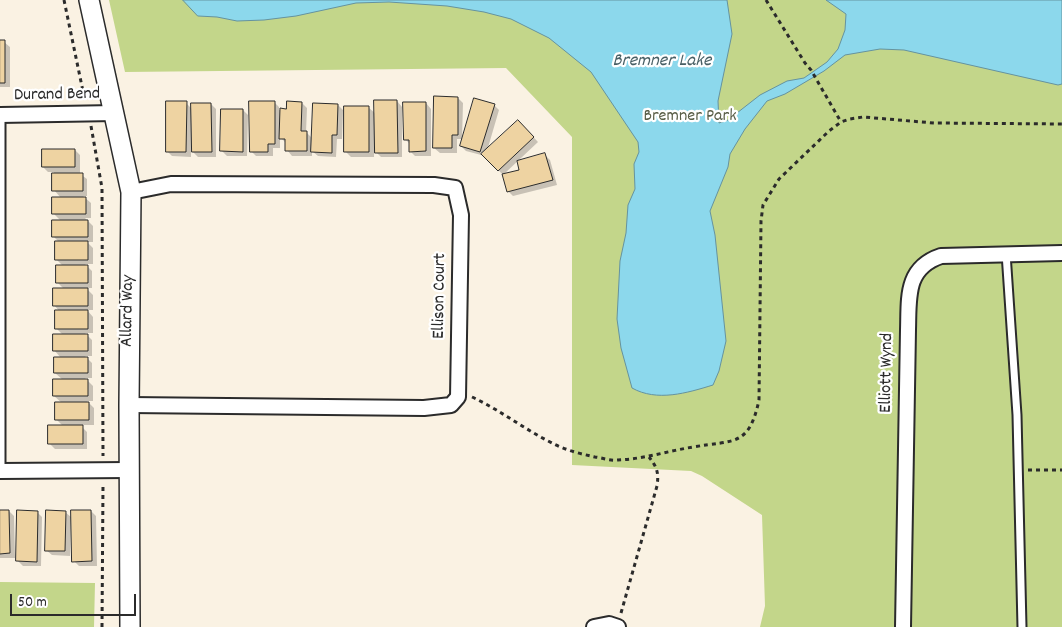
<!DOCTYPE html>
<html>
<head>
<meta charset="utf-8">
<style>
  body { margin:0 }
  #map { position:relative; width:1062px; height:627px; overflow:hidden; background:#faf2e3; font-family:Dekko,sans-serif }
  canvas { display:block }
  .scale { position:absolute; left:10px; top:594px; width:126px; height:22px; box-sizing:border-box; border:2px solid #2b2b2b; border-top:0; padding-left:6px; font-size:15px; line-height:18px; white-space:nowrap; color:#2b2b2b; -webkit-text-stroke:4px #fff; paint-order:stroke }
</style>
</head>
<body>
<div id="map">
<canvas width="1062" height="627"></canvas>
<div class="scale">50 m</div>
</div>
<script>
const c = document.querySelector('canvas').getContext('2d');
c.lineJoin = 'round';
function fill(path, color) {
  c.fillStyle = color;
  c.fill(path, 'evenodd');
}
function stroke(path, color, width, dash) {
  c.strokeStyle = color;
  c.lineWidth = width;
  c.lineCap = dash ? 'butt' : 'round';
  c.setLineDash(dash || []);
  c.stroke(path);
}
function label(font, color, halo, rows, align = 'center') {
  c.font = font + ' Dekko,sans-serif';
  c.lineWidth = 4.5;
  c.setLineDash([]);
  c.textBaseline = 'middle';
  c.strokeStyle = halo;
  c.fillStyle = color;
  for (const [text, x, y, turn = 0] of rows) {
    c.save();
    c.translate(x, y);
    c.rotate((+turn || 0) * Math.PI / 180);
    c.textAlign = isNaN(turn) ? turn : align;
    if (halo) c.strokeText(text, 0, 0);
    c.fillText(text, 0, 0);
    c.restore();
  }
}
const green = new Path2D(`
  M109 0H1062V627H760L765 606 762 515 702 476 691 471 572 465V137L506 68 125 72Z
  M0 582 95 583 94 627H0Z`);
const water = new Path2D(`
  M183 0H727L732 34 718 101 719 123 728 120 760 95 787 81 804 78 827 62 838 49 845 30 846 14 826 0H1062V84L1058 85 904 50 880 49 845 55 824 71 785 94 767 101 745 129 730 154 728 167 710 211 715 235 726 341 719 371 713 385C687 393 657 402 632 388L621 348 617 319 620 261 626 233 628 205 635 189 634 164 639 152 638 142 591 72 549 38 511 19 484 12 447 6 389 2 356 3 296 16 264 20 237 21 217 17 198 16Z`);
const shadow = new Path2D(`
  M0 42H4L10 47V87H0Z
  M458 98 463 103 462 139 494 105 499 110 487 151 518 121 538 142 503 175 485 156 466 151 461 146 463 139H457V153H440L434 148Z
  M397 101 402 107V157H381L374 150V157H351L346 152 368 107 376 114Z
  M274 102 279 107V110H288L302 103 307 108 306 132 313 139 338 105 343 110 342 139H337L336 157 318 156 312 151V156H292L287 150 286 143 280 137V148H273V156H256L251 151Z
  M186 103 192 109 211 104 216 109V157H198L191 150V157L172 156 167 151Z
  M426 103 431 109V156H415L410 151V144L405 139Z
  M243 110 248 115 247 156H227L222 151Z
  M75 150 80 155V174L87 179V196H83L91 203V218H85L93 226V242H87L93 248V264H85L92 271V288H86L93 295V310H87L93 317V333H85L92 340V356H85L92 363V378H85L93 386V401H87L94 408V425H80L87 432V449H55L50 444 63 426 56 419 62 403 54 396 63 380 55 373 61 358 54 350 63 335 56 328 60 312 54 305 65 290 58 283 63 266 56 259 60 243 54 237 61 221 53 213 61 198 54 190V172H48L43 167Z
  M545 155 550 160 557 185 513 196 508 191Z
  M0 511H9L14 516 15 558H0Z
  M91 511 96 516 97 566H79L74 561Z
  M37 512 42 517 41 566H23L18 561Z
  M65 512 71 517 70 556 52 555 46 550Z`);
const building = new Path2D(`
  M0 40H5V83H0Z
  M434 96 458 97V135H452V148H433Z
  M474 98 495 104 480 152 460 146Z
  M374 100H397L398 153H375Z
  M166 101H187L186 152H166Z
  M249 101H275V144H268V152H250Z
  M287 101 302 102 301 131H307V151H285V139H279L280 108 286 109Z
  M403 102H426V151L409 152V140H404Z
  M191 103H211L212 152H192Z
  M313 103 338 104 337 135H332V153L311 152Z
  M344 106H369V152H344Z
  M221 109H243V152L220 151Z
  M518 120 534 137 498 171 481 154Z
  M42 149H75V167H42Z
  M545 153 553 180 507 192 502 174 519 170 517 161Z
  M52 173H83V191H52Z
  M52 197H86V214H52Z
  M52 220H88V237H52Z
  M55 241H88V260H55Z
  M56 265H88V283H56Z
  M53 288H88V306H53Z
  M55 310H88V329H55Z
  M53 334H88V351H53Z
  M54 357H88V373H54Z
  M53 379H88V396H53Z
  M55 402H89V420H55Z
  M48 425H83V444H48Z
  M0 510H9L10 553 0 554Z
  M17 510 38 511 37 562 16 561Z
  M46 510 66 511 65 551H45Z
  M71 510H91L92 561 72 562Z`);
const path = new Path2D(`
  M64 0 85 101
  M766 0 805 63 811 70 841 122
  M91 126 102 188 103 456
  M472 397C500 410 524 429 552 443 565 450 581 454 595 457 603 458 611 461 618 460 644 459 668 451 693 447 734 440 749 447 759 400L761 221 763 205 779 179 829 131 841 122 850 119 863 117 934 123 1062 124
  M1028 470H1062
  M621 613 657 486C659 473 657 467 649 457
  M102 627 103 485`);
const lane = new Path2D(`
  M1006 253 1017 415 1022 627
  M1 471V115`);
const street = new Path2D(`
  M0 115 115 113
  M129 405 424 408 451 405 458 397 461 215 455 188 434 185 171 184 131 192
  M0 471 129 470
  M594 627 609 624 618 627
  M903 627 908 330C909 298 905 268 941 256L1062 253`);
const secondary = new Path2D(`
  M89 0 131 192 129 405 130 627`);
const streetNames = [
  ["Durand Bend",57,96,-1],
  ["Ellison Court",441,296,-89],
  ["Allard Way",129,311,-89],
  ["Elliott Wynd",888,373,-89]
];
const parkNames = [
  ["Bremner Park",690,118]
];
const waterNames = [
  ["Bremner Lake",662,62]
];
fill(green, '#c3d68a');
fill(water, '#8cd8ec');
stroke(water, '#65939f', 1);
fill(shadow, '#0003');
fill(building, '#eed3a2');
stroke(building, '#2b2b2b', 1);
stroke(lane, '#2b2b2b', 11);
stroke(street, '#2b2b2b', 18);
stroke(secondary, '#2b2b2b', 22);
stroke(path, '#2b2b2b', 3, [4, 4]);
stroke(lane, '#fff', 7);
stroke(street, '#fff', 14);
stroke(secondary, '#fff', 19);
label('18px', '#2b2b2b', '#fff', streetNames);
label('18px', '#595e48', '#fff', parkNames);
label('italic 19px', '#485f65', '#fff', waterNames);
</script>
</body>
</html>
